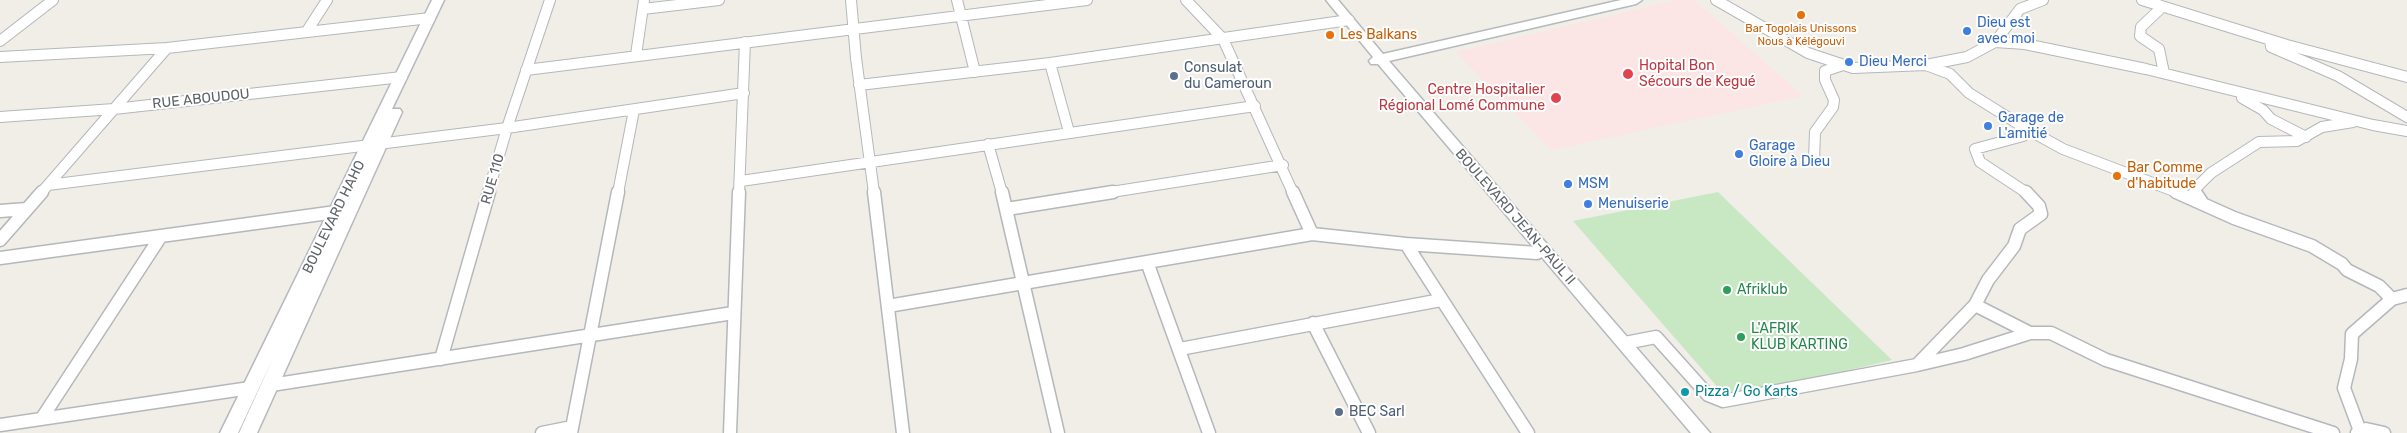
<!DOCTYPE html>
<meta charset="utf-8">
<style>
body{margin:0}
canvas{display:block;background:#f1ede7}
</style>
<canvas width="2407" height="433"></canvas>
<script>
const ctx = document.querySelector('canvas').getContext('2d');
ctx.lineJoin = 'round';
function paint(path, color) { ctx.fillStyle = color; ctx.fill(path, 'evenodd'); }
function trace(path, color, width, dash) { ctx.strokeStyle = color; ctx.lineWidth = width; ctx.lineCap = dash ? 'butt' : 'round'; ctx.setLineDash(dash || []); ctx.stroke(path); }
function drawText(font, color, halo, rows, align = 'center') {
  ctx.font = font + ' Rubik,sans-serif'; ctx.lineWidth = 4; ctx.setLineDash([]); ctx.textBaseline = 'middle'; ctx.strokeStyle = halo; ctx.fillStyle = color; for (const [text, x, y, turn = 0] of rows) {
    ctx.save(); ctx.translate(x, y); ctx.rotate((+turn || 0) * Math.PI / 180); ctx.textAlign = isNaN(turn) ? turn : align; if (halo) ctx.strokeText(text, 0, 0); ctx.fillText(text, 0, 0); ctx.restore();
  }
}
paint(new Path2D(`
 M1678,0H1694L1803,96L1551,150L1456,52Z`), '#fce5e5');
paint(new Path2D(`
 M1718,192L1892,360L1728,399L1573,221Z`), '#c8e8c4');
const streetFar1 = new Path2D(`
 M851,0L856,58L874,193
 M957,0L975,72
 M1186,0L1223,39L1293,193
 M1716,0L1808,53L1853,68L1926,65L1967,57L1995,42L2020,9L2043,0
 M2142,0L2287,45L2407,77
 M2159,5L2160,9L2141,27L2140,36L2159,49L2164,73
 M643,9L719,0
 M307,31L327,0
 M2270,40L2271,47L2338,76L2407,117
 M0,41L53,0
 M1995,42L2025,44L2146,69L2373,125L2407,131
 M636,55L644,0
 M0,57L167,48L430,18
 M1050,63L1069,132
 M1926,65L1950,74L1969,93L2025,128L2023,136L1975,149L1980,162L2027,193
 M526,70L1087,0
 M859,85L1050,63L1349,20
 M2242,98L2263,110L2271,119L2306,137
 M0,117L114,109L402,77
 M2025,128L2063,149L2179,193
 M988,144L1002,193
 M1814,160L1815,132L1833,107L1834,100L1825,80V71L1843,65
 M741,181L1255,106
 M48,185L507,128L744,93
 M41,193L167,48
 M488,193L507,128L550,0
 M618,193L634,110
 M739,193L745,42
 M1105,193L1283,165
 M2194,193L2196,188L2211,173L2259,142L2297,141L2322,127L2353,122`);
const street = new Path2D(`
 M874,192L903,433
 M1002,192L1058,433
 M1293,192L1312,234
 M2176,192L2234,218L2312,246L2342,264L2347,270L2379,286L2392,299
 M2195,192L2203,204
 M1007,209L1113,192
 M0,211L27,209
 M0,240L42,192
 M1406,244L1528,433
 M0,258L336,212
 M1147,262L1209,433
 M1975,305L2030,333
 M888,306L1312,234L1406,244L1537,253
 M1313,323L1369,433
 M1625,343L1656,337L1708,395L1723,401L1917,365L1964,354L2030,333H2051L2106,360L2333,433
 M1180,349L1441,300
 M441,359L489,192
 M1917,365L1975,305L1988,280L2014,246L2020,229L2041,214L2039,206L2026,192
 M271,385L733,313
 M42,418L161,236
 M0,425L250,388
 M2360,431L2344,388L2351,359L2352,334L2392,299L2407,295
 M542,433L572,427
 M571,433L618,192
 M730,433L739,192
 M2357,433L2366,429L2384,433`);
const secondary = new Path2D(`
 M432,0H444L392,109H400L402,112L257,433H239L274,356L238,433H220Z
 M1326,0H1338L1383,54L1621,0H1642L1636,4L1389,61L1710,433H1691L1378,64H1371L1369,61L1373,57Z`);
trace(streetFar1, '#b4b8bc', 12);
trace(street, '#b4b8bc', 15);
trace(secondary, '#b5babf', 3);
trace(streetFar1, '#fff', 10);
trace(street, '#fff', 12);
paint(secondary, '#fff');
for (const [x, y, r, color] of [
 [1801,15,5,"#e8710a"],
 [1967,31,5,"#3f7fe0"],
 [1330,35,5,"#e8710a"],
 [1849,62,5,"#3f7fe0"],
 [1628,74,6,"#e0444e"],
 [1174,76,5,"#5c6f8a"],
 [1556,98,6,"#e0444e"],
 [1988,126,5,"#3f7fe0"],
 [1739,154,5,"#3f7fe0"],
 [2117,176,5,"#e8710a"],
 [1568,184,5,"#3f7fe0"],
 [1588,204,5,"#3f7fe0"],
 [1727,290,5,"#2e9e5b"],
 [1741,337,5,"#2e9e5b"],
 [1685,392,5,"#0f9aa8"],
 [1339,412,5,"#5c6f8a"]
]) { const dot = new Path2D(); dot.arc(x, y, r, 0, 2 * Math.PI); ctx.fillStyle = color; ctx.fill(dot); trace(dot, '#fff', 2); }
drawText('11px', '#c56008', '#fff', [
 ["Bar Togolais Unissons",1801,29],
 ["Nous à Kélégouvi",1801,42]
]);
drawText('14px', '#366cbe', '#fff', [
 ["Dieu est",1977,23],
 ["avec moi",1977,39],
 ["Dieu Merci",1859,62],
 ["Garage de",1998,118],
 ["L'amitié",1998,134],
 ["Garage",1749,146],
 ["Gloire à Dieu",1749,162],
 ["MSM",1578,184],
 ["Menuiserie",1598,204]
], 'left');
drawText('14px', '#c56008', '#fff', [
 ["Les Balkans",1340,35],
 ["Bar Comme",2127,168],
 ["d'habitude",2127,184]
], 'left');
drawText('14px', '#be3a42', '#fff', [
 ["Hopital Bon",1639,66],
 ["Sécours de Kegué",1639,82],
 ["Centre Hospitalier",1545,90,"right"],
 ["Régional Lomé Commune",1545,106,"right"]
], 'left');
drawText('14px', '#4e5e75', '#fff', [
 ["Consulat",1184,68],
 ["du Cameroun",1184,84],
 ["BEC Sarl",1349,412]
], 'left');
drawText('14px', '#5e6468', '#fff', [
 ["RUE ABOUDOU",201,99,-6],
 ["RUE 110",493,179,-74],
 ["BOULEVARD HAHO",334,217,-64],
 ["BOULEVARD JEAN-PAUL II",1515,217,49]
]);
drawText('14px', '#27864d', '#fff', [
 ["Afriklub",1737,290],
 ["L'AFRIK",1751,329],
 ["KLUB KARTING",1751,345]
], 'left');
drawText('14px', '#0d838f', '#fff', [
 ["Pizza / Go Karts",1695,392]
], 'left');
</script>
